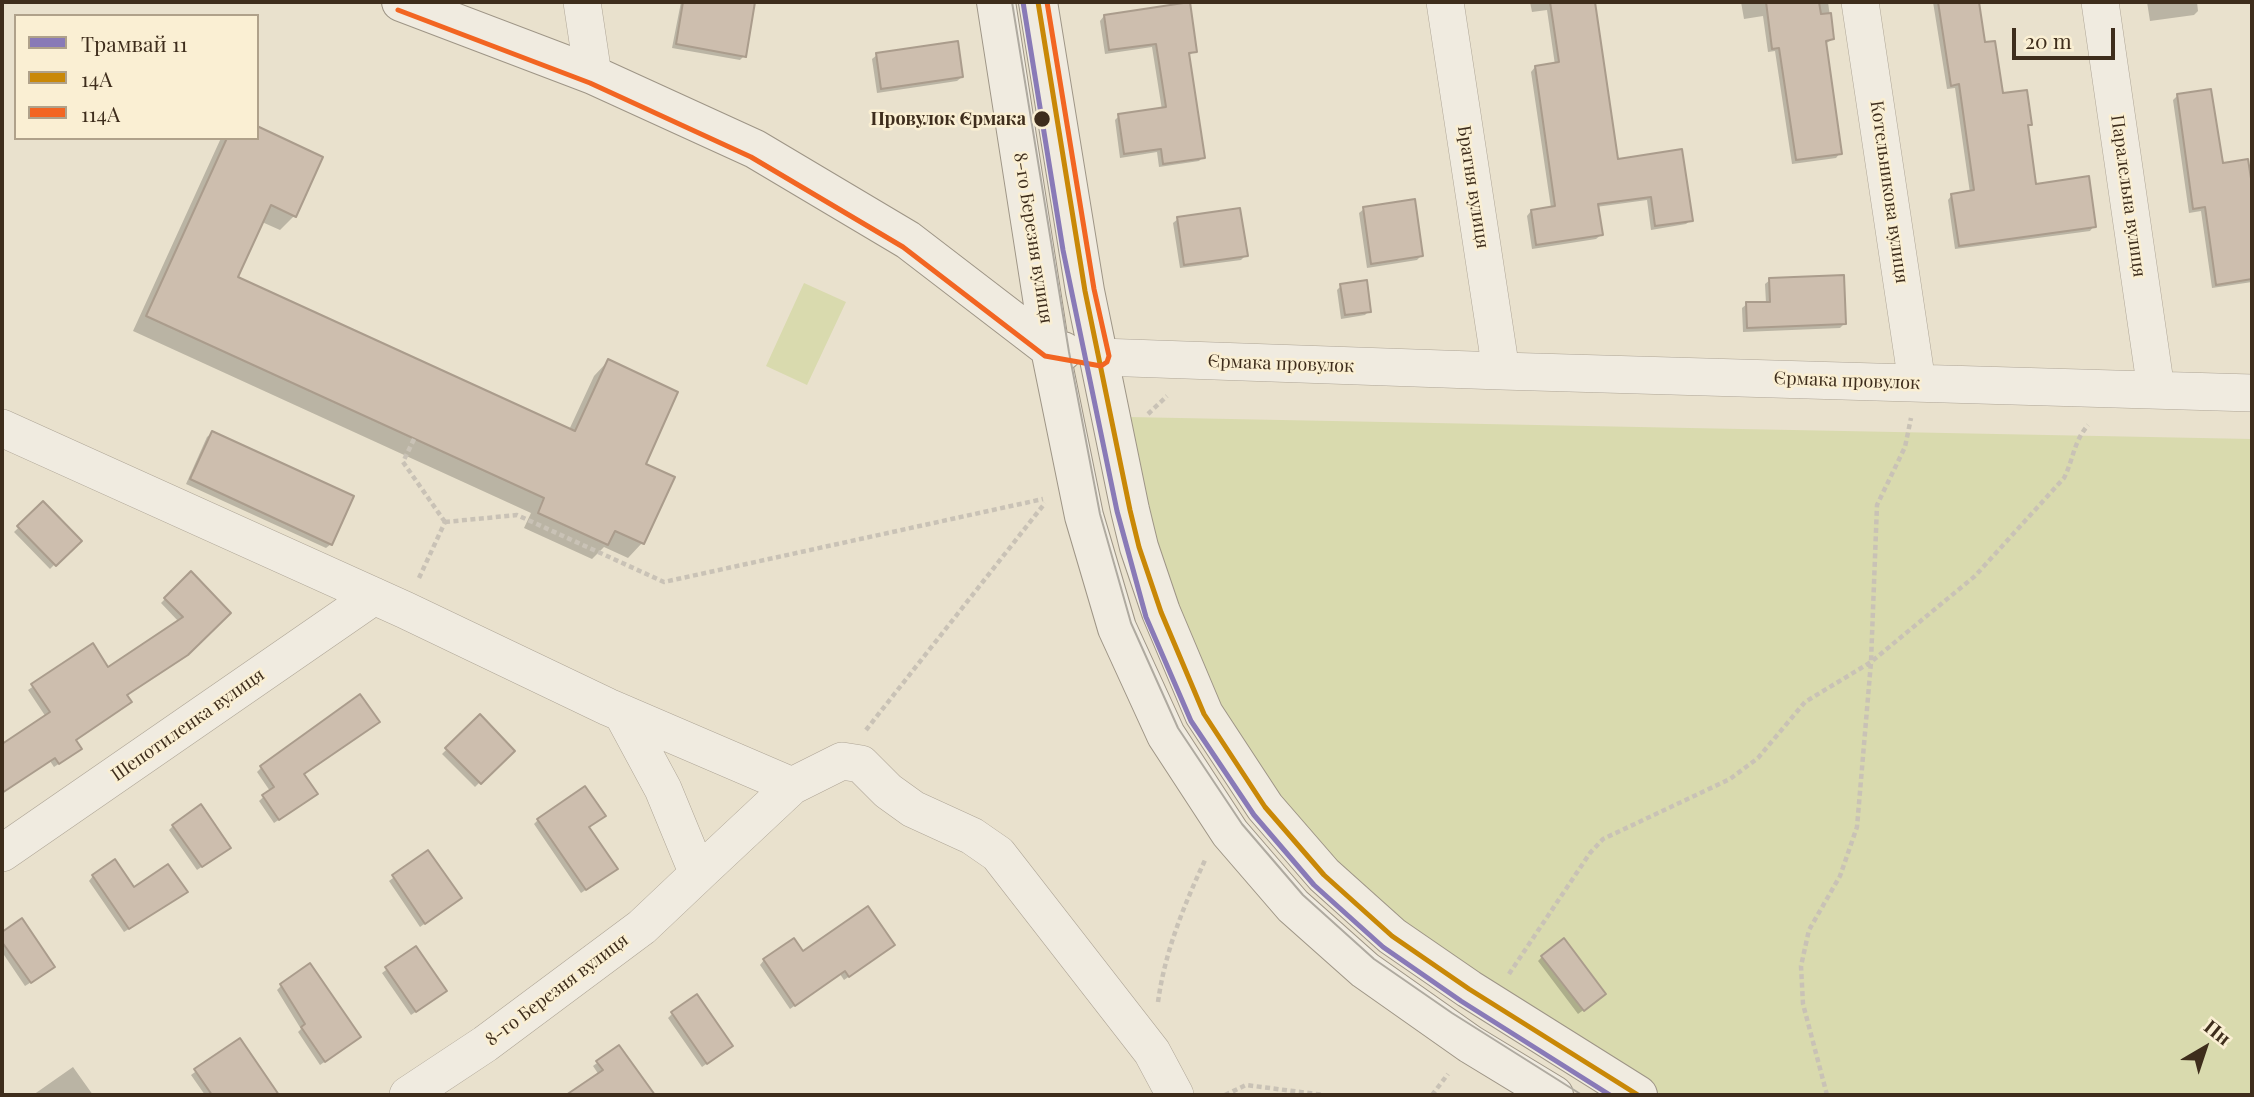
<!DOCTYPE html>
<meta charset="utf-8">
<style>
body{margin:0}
#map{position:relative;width:2254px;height:1097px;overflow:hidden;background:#e9e1cd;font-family:"Playfair Display",serif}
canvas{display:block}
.frame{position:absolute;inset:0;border:4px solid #3e2d1c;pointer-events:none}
.legend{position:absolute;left:14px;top:14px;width:245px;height:126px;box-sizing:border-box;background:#faefd3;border:2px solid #afa18a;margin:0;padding:9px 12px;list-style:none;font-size:21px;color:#3e2d1c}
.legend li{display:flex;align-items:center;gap:14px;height:35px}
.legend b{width:35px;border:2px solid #afa18a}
.north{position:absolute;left:2170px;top:1013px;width:70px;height:70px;-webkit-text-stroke:5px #faefd3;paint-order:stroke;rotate:39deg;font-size:19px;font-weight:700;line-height:28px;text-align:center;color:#3e2d1c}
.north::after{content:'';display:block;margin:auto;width:24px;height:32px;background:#3e2d1c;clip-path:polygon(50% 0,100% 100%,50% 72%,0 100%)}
.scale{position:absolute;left:2012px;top:28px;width:103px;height:32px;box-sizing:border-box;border:4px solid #3e2d1c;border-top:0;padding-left:9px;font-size:21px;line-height:24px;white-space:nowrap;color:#3e2d1c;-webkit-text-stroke:5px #faefd3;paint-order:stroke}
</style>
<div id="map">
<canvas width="2254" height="1097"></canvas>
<div class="frame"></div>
<ul class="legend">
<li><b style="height:9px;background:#897ab7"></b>Трамвай 11</li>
<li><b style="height:9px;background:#c98807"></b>14А</li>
<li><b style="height:9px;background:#f26522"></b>114А</li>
</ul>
<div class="north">Пн</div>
<div class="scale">20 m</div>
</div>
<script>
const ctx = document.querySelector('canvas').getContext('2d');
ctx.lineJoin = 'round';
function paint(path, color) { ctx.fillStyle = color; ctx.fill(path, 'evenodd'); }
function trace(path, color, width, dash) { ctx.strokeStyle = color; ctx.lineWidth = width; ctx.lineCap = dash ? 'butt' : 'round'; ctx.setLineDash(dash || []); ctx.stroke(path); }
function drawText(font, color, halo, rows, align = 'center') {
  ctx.font = font + ' "Playfair Display",serif'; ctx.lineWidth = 5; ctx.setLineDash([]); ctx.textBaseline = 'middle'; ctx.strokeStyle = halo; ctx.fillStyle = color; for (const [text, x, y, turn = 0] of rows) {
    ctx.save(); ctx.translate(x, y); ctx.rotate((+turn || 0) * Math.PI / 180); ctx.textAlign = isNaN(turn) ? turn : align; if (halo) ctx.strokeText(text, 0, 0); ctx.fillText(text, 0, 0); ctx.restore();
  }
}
paint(new Path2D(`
 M804,283L846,302L807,385L766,366Z
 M1128,417L2252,439V1095H1662L1476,978L1400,925L1275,799L1216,708L1173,607L1145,506Z`), '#d9daae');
paint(new Path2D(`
 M681,2H753L744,56L740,60L672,48Z
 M1530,2H1594L1617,161L1691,220L1686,224L1651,230L1647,200L1596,207L1601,235L1596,239L1532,249L1527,216L1531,211L1551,208L1531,72L1535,67L1555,65L1547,10L1532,12Z
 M1741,2H1828L1833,39L1825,44L1840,153L1836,158L1792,164L1775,51L1768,52L1763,16L1744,19Z
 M1933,2H1978L1984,44L2001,95L2030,124L2026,128L2034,186L2094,226L2090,231L1955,249L1948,200L1952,195L1970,193L1955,88L1947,89Z
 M2147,2H2197L2198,11L2194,15L2150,21Z
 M1104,16L1195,51L1188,56L1203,157L1199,161L1159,167L1157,152L1120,158L1115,120L1119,116L1162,110L1152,47L1105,54L1100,21Z
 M877,55L962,77L957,81L877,93L872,59Z
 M2178,95L2221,165L2247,161L2252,196L2250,213L2252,282L2212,288L2201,211L2189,213L2173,100Z
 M221,138H257L294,216L280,230L262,222L236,278L569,430L594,376L608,361L643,465L672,478L642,543L628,558L604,547L592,559L524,528L531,513L133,331Z
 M1364,209L1421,256L1417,260L1367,268L1359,213Z
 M1178,219L1246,255L1241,260L1180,268L1173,223Z
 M1770,280L1844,324L1840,328L1743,332L1742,308L1747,304L1766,303L1765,284Z
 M1341,286L1369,311L1365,315L1341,319L1337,290Z
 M212,433L331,544L326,548L186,484L207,437Z
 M43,504L79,540L50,569L14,532Z
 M190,574L229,613L181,659L126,696L74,740L75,753L54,767L50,761L2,792V746L46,717L28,690L92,646L108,669L179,622L161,603Z
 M480,717L512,750L475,787L442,754Z
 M373,726L303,775L311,798L274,823L259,801L270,791L257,772L261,768Z
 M538,820L611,873L581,893L534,824Z
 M173,826L224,852L197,870L169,830Z
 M428,852L455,902L420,927L389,881Z
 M93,876L134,890L181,896L124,932L89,881Z
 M21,920L49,971L25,986L2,952V934Z
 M416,948L440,995L411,1015L382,973Z
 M888,949L844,980L840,974L790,1009L760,965L764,960L802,954Z
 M1542,957L1600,998L1578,1014L1538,961Z
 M282,985L355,1041L320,1065L298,1032L301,1029L277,990Z
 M673,1013L726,1050L702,1067L668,1018Z
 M239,1040L277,1095H220L216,1091L210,1095H205L191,1075Z
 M619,1047L653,1095H569L599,1075L593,1066Z
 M73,1067L93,1095H33Z`), '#0003');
const building = new Path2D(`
 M683,2H755L746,57L676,44Z
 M1190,2L1197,52L1189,53L1205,158L1163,164L1161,149L1124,154L1118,114L1166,107L1156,44L1109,50L1104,15Z
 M1550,2H1595L1618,159L1682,149L1693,221L1655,226L1651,197L1598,204L1603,235L1536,245L1531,210L1555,206L1535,66L1559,62Z
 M1766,2H1819L1821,14L1831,13L1834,39L1826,41L1842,154L1796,160L1779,48L1772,49Z
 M1938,2H1979L1985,42L1995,41L2003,93L2027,90L2032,125H2028L2036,184L2089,176L2096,227L1959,246L1951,194L1974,190L1959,84L1951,86Z
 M958,41L963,77L881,89L876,53Z
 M2211,89L2223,163L2248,159L2252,185V279L2216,285L2205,207L2193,209L2177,94Z
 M257,126L323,157L296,217L271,205L238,277L575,431L608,359L678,392L646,464L675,477L644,544L615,531L608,545L538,513L544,498L146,316L227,138H257Z
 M1415,199L1423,256L1371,264L1363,207Z
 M1240,208L1248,256L1184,265L1177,217Z
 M1844,275L1846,324L1747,328L1746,302H1770L1769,278Z
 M1367,280L1371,312L1345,315L1340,284Z
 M212,431L354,496L332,545L190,479Z
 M43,501L82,541L56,566L17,526Z
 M191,571L231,613L188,655L127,695L132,702L76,740L82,749L59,764L55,758L2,793V744L50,712L31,684L93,643L108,667L183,617L164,598Z
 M360,694L380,722L304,774L318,794L279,820L262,795L274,787L260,766Z
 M480,714L515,751L481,784L445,748Z
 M585,786L606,816L589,827L618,869L586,890L537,819Z
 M201,804L231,848L202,867L172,825Z
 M428,850L462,898L425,924L392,875Z
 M115,859L134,887L168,864L188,892L129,929L92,875Z
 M868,906L895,945L849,977L845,971L795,1006L763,959L794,938L803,951Z
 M22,918L55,967L31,983L2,942V932Z
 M1564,938L1606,994L1584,1011L1541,956Z
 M416,946L447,991L416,1012L385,967Z
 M310,963L361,1037L325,1062L301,1027L305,1024L280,984Z
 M697,994L733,1046L707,1064L671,1012Z
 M240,1038L279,1095H212L194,1069Z
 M619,1045L655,1095H566L603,1070L596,1061Z`);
paint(building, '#cdbeae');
trace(building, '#aa9c8c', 2);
const street = new Path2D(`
 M582,2L593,75
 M1445,2L1501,371
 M1860,2L1917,383
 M2100,2L2156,390
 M1100,357L1501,371L2252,393
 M2,428L405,610L608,707L792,786
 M622,713L663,789L698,874L792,786L842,761L861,764L888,791L913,809L972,836L998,854L1152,1052L1175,1095
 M2,853L374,596
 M408,1095L485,1044L642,927L698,874`);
const secondary = new Path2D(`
 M401,2L593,75L755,149L908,240L1050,349L1063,351
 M996,2L1050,349L1084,516L1117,628L1166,735L1230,833L1293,906L1365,970L1470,1044L1554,1095
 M1038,2L1085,291L1130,510L1139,547L1161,612L1204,714L1265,807L1324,875L1392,936L1469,989L1638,1095`);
trace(street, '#aea596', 38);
trace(secondary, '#9e9586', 40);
trace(new Path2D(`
 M1148,414L1167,396
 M414,439L403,462L445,522
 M445,522L517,515L664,582L1043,499
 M419,578L445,522
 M866,730L1045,503
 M1509,974L1590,853L1603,839L1730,779L1758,758L1805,702L1871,662L1975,576L2064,478C2074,458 2073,443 2088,425
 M1158,1002C1165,951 1184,905 1206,858
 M1225,1095L1246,1085L1324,1095
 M1432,1095L1448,1074
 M1827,1095L1803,1004L1801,966L1809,930L1840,876L1857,827L1871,662L1877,505L1905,447L1911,418`), '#c9c2b6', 4.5, [5, 3.5]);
trace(street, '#f0ebe0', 37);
trace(secondary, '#f0ebe0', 38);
trace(new Path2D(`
 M1012,2L1069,352L1100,514L1131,623L1178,728L1242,824L1303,895L1374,959L1452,1013L1582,1095`), '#afaaa0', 2);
trace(new Path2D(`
 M1038,2L1085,291L1130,510L1139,547L1161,612L1204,714L1265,807L1324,875L1392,936L1469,989L1638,1095`), '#c98807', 5);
trace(new Path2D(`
 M398,10L590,83L751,157L903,247L1045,356L1101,366L1107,362L1109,356L1094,289L1047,2`), '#f26522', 5);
trace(new Path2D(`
 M1023,2L1063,250L1117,511L1146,617L1191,721L1254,815L1314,885L1383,947L1461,1001L1610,1095`), '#897ab7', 5);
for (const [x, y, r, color] of [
 [1042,119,9,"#3e2d1c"]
]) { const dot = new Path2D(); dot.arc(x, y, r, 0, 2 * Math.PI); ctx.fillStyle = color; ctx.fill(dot); trace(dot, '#faefd3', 2.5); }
drawText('bold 18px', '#3e2d1c', '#faefd3', [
 ["Провулок Єрмака",1026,119]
], 'right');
drawText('18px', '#3e2d1c', '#faefd3', [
 ["Братня вулиця",1473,187,81],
 ["Котельникова вулиця",1889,192,82],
 ["Паралельна вулиця",2128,196,82],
 ["8-го Березня вулиця",1033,238,81],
 ["Єрмака провулок",1281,364,2],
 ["Єрмака провулок",1847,381,2],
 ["Шепотиленка вулиця",188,725,-35],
 ["8-го Березня вулиця",557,990,-37]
]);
</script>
